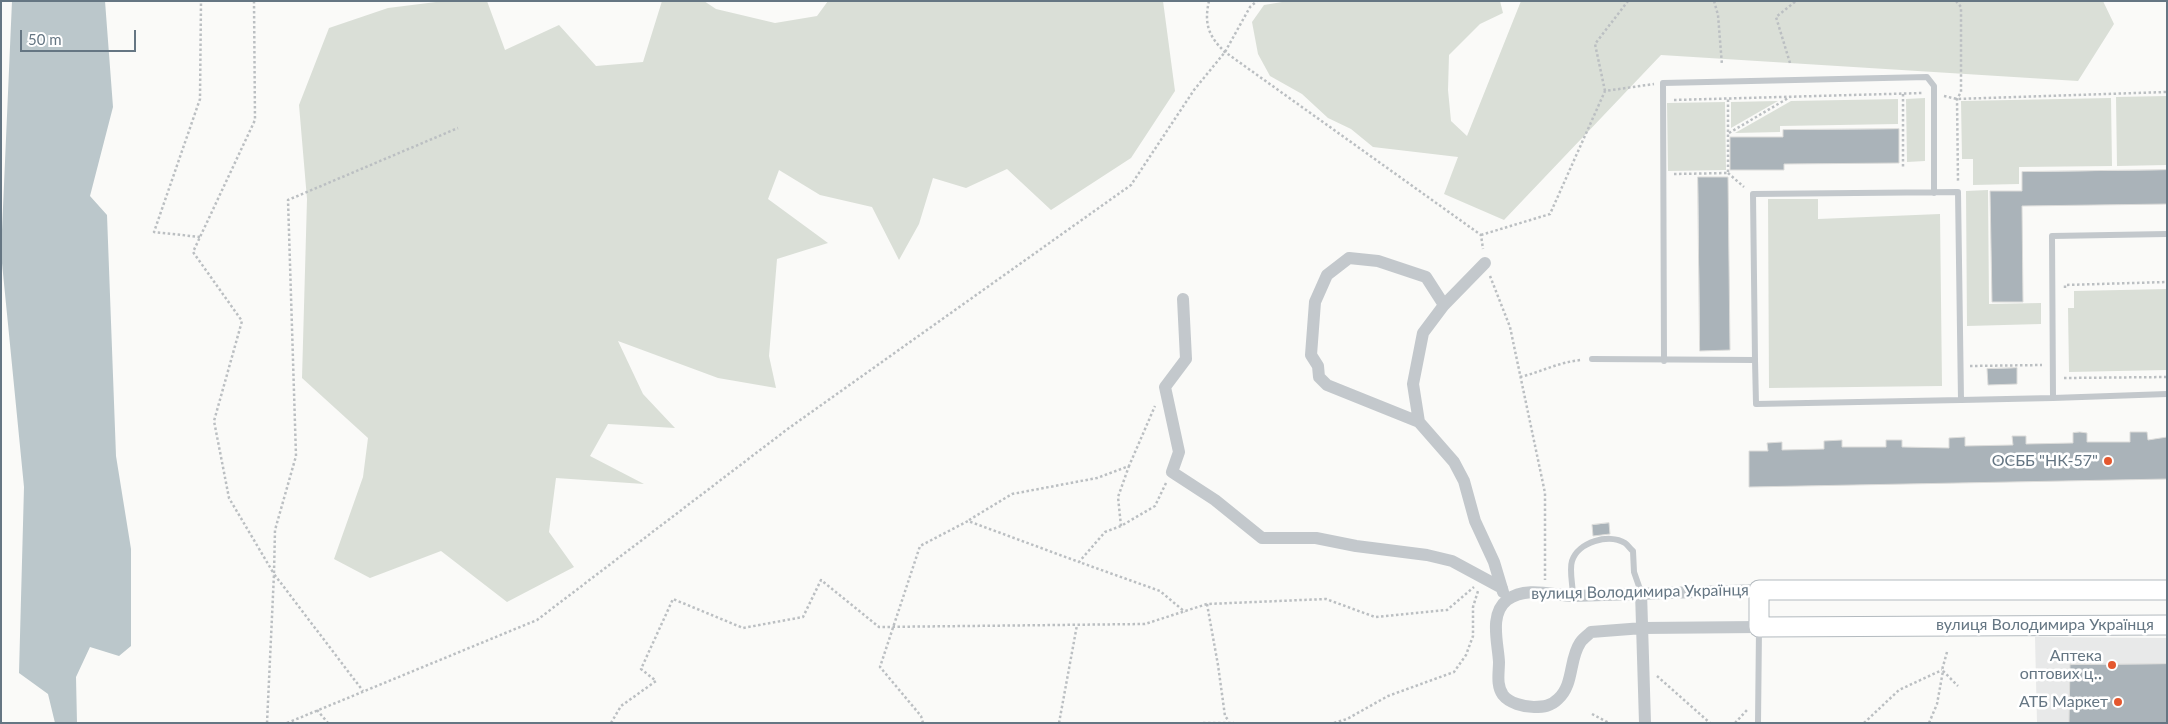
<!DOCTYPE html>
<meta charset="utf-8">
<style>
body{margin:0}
#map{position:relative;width:2168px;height:724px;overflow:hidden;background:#fafaf8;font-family:Lato,sans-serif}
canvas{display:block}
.frame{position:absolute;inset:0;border:2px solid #657683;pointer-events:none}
.scale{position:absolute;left:20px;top:30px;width:116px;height:22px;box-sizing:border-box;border:2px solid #657683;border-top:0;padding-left:6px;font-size:15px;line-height:18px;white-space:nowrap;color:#657683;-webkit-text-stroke:4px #fff;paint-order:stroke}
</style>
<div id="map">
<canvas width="2168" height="724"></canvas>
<div class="frame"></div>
<div class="scale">50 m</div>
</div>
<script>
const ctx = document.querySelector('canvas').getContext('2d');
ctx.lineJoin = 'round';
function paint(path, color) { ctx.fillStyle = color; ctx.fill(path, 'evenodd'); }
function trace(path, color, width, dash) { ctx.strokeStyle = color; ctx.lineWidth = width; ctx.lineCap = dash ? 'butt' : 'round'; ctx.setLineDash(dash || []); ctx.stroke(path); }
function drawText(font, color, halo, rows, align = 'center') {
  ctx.font = font + ' Lato,sans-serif'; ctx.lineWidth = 5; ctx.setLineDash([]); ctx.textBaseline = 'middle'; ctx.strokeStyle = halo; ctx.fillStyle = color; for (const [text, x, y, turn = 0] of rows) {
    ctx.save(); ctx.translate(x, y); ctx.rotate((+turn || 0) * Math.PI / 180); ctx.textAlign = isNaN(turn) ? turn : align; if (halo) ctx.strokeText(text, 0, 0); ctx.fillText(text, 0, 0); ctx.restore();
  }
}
paint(new Path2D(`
 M2035,637L2167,638V723H2037Z`), '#e8e9e9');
paint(new Path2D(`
 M444,1H487L505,50L559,25L596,66L643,62L662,1H704L716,9L775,23L817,16L828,1H1163L1175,91L1131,158L1051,210L1007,169L966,188L933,178L919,224L899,260L872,207L820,195L779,170L768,199L828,243L777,259L769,356L776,388L718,378L618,341L643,394L675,428L608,424L590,456L644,484L556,478L549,532L574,567L507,602L441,551L370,578L334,559L363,477L368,438L302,378L307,199L299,105L329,28L388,8Z
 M1288,1H1500L1503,13L1480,24L1449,55L1448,90L1451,121L1467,136L1521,1H2103L2114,24L2078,81L1661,55L1504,220L1444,194L1458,157L1373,147L1351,129L1328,118L1302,94L1270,76L1258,54L1252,22L1264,5Z
 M2167,96V165L2117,166L2116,97Z
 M1925,98V161L1907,162L1906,99Z
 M2111,98L2112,166L2019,167V184L1973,185V159H1962L1961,101Z
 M1898,99V124L1780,126V132L1735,133L1791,101Z
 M1778,101L1731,128V102Z
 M1725,102L1726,170L1668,171L1667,103Z
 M1988,190L1989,304L2041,303V324L1967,326L1966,191Z
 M1768,199H1818V219L1940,214L1942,386L1769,388Z
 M2167,289V370L2069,372L2068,308H2074V291Z`), '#dadfd7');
paint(new Path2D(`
 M12,1H105L113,107L90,196L107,215L116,456L131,549V646L119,656L90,647L76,677L77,723H55L48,694L19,673L24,487L1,253Z`), '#bbc7cb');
const building = new Path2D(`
 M1899,129V163L1784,164V170H1730V137H1783V130Z
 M2167,170V204L2022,206L2023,302H1992L1990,191H2022V172Z
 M1698,177H1728L1730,350L1700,351Z
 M2017,368V384L1988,385L1987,369Z
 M2080,432L2087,433V442H2130V432H2147L2148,440L2167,437V479L1749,487V451H1768L1767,443L1782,442V450L1824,449V441L1842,440V447H1886V440H1902V447L1949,448V438L1965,437V446L2013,445L2012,436H2026V444L2073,443V433Z
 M1609,523L1610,534L1593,536L1592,525Z
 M2167,664V723H2069L2070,665Z`);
paint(building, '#aab3b9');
trace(building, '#dcdcda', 1);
const secondary = new Path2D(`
 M2167,590H1759V627L2167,625`);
trace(secondary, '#b3babf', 21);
trace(new Path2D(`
 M254,1L255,120L193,252L242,321L214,421L229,498L274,574
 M1209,1C1204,23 1208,36 1225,52L1481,235L1483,249
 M1714,1L1718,15L1722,65
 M1956,1L1961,7V92L1957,99L1958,181
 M1790,63L1776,17L1796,1
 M1605,91L1595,44L1628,1
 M1903,94V169
 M1944,96L1957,99L2167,92
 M1674,100L1923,93
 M1729,133L1790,97
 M1728,173L1744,187
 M1674,174L1728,173V99
 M1481,235L1550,214L1605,91L1654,84
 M200,237L154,232L200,99L201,1
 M1490,276L1510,327L1545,493V580
 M2065,288V285L2167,282
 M1970,366L2042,365
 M1520,377C1541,372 1559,362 1581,360
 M2064,378L2167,377
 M1166,483L1155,506L1121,526L1105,532L1079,562L1160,591L1185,612
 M969,520L1012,494L1097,478L1129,466L1155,406
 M1121,526L1118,497L1129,466
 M274,573L275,530L296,456L288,200L458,128
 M1207,604L1218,665L1225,716L1229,721
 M1947,652L1942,670L1958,686
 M1657,676L1710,723
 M317,710L328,723
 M1592,714L1609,723
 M267,723L274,574L363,691
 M287,723L537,620L789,428L1131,185L1194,90L1225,52L1250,7L1257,1
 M611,723L621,706L656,681L641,669L673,599L743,628L803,617L821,580L879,627L1145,624L1207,604L1326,599L1375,617L1447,610L1474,587
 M923,723L921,716L880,667L920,546L968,521L1079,562
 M1059,723L1077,625
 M1203,723H1234
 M1334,723L1347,719L1388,696L1454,672L1466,655L1473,636V607L1478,591
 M1735,723L1747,710
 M1864,723L1899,690L1942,670
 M1929,723L1937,704L1943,671`), '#bbbfc2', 2.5, [2.5, 2.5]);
trace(new Path2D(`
 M2167,234L2052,236L2053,398L2167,394
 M1592,359L1755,360L1753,194L1958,192L1961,400L2053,398
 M1755,360L1756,404L1961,400
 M1664,361L1663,83L1927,77L1934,86V193
 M1573,596C1573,586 1569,570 1572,561C1578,542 1609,533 1625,543C1628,545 1630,549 1633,551L1634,572L1641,592
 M1758,723L1759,629`), '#c3c8cc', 6);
trace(new Path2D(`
 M1183,299L1186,359L1165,387L1179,452L1172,472L1215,500L1262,538H1316L1356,546L1427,555L1452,561L1502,588
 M1444,305L1423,333L1413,384L1419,422L1327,385L1319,377L1318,366L1311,355L1315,302L1327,275L1349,258L1378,261L1426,277L1444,305L1485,263
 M1419,422L1454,462L1464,481L1475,521L1494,562L1503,592
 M1641,592L1645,723
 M1759,627L1643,628L1591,632C1587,636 1582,639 1580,643C1569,659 1574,685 1558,699C1551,706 1544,707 1534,707C1524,707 1509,703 1503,695C1496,685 1499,673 1499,662C1498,643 1489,614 1507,600C1526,586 1552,595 1573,596L1759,590`), '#c3c8cc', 12);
trace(secondary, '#fff', 19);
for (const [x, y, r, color] of [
 [2108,461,5,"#e4572e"],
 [2112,665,5,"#e4572e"],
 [2118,702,5,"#e4572e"]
]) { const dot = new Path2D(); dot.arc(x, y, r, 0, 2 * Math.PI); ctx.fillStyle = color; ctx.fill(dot); trace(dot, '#fff', 2); }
drawText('16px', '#657683', '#fff', [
 ["ОСББ \"НК-57\"",2098,461],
 ["Аптека",2102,656],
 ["оптових ц‥",2102,674],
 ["АТБ Маркет",2108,702]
], 'right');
drawText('16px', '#657683', '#fff', [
 ["вулиця Володимира Українця",1640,592,-1],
 ["вулиця Володимира Українця",2045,625]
]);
</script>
